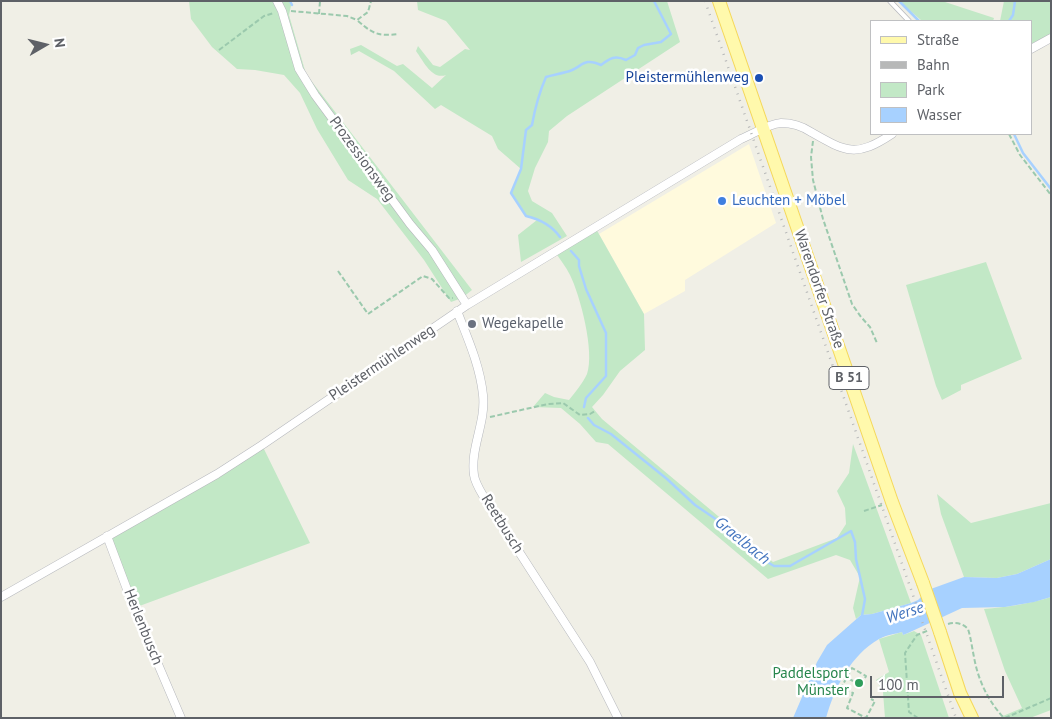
<!DOCTYPE html>
<meta charset="utf-8">
<style>
body{margin:0}
#map{position:relative;width:1052px;height:719px;overflow:hidden;background:#f0efe6;font-family:"PT Sans",sans-serif}
canvas{display:block}
.frame{position:absolute;inset:0;border:2px solid #5e6167;pointer-events:none}
.legend{position:absolute;left:870px;top:20px;width:162px;height:115px;box-sizing:border-box;background:#fff;border:1px solid #bfc0c2;margin:0;padding:6px 9px;list-style:none;font-size:15px;color:#5e6167}
.legend li{display:flex;align-items:center;gap:10px;height:25px}
.legend b{width:25px;border:1px solid #bfc0c2}
.north{position:absolute;left:20px;top:20px;width:50px;height:50px;-webkit-text-stroke:4px #fff;paint-order:stroke;rotate:82deg;font-size:14px;font-weight:700;line-height:20px;text-align:center;color:#5e6167}
.north::after{content:'';display:block;margin:auto;width:18px;height:22px;background:#5e6167;clip-path:polygon(50% 0,100% 100%,50% 72%,0 100%)}
.scale{position:absolute;left:870px;top:676px;width:134px;height:22px;box-sizing:border-box;border:2px solid #5e6167;border-top:0;padding-left:6px;font-size:15px;line-height:18px;white-space:nowrap;color:#5e6167;-webkit-text-stroke:4px #fff;paint-order:stroke}
</style>
<div id="map">
<canvas width="1052" height="719"></canvas>
<div class="frame"></div>
<ul class="legend">
<li><b style="height:6px;background:#fff9ac"></b>Straße</li>
<li><b style="height:6px;background:#b7b8b8"></b>Bahn</li>
<li><b style="height:14px;background:#c2e8c6"></b>Park</li>
<li><b style="height:14px;background:#a7d1ff"></b>Wasser</li>
</ul>
<div class="north">N</div>
<div class="scale">100 m</div>
</div>
<script>
const ctx = document.querySelector('canvas').getContext('2d');
ctx.lineJoin = 'round';
function paint(path, color) { ctx.fillStyle = color; ctx.fill(path, 'evenodd'); }
function trace(path, color, width, dash) { ctx.strokeStyle = color; ctx.lineWidth = width; ctx.lineCap = dash ? 'butt' : 'round'; ctx.setLineDash(dash || []); ctx.stroke(path); }
function drawText(font, color, halo, rows, align = 'center') {
  ctx.font = font + ' "PT Sans",sans-serif'; ctx.lineWidth = 5; ctx.setLineDash([]); ctx.textBaseline = 'middle'; ctx.strokeStyle = halo; ctx.fillStyle = color; for (const [text, x, y, turn = 0] of rows) {
    ctx.save(); ctx.translate(x, y); ctx.rotate((+turn || 0) * Math.PI / 180); ctx.textAlign = isNaN(turn) ? turn : align; if (halo) ctx.strokeText(text, 0, 0); ctx.fillText(text, 0, 0); ctx.restore();
  }
}
paint(new Path2D(`
 M749,144L776,223L685,280V291L644,314L599,234Z`), '#fffadd');
paint(new Path2D(`
 M189,1H292L289,15L306,74L472,290L462,298L451,302L424,260L377,199L348,180L317,129L300,93L284,75L255,70L237,69L212,47L191,19Z
 M417,1H667L680,42L567,116L549,131L548,142L535,168L528,191L532,201L552,213L567,236L521,262L518,235L537,220L526,216L511,193L521,169L498,149L492,136L441,105L435,109L394,71L359,51L351,55L350,49L361,45L397,66L403,64L432,88L446,75C432,80 424,62 416,51L418,46L433,65L440,67L465,49L470,50L446,21L418,10Z
 M899,1H942L994,18L993,21H922Z
 M1004,1H1051V34L1031,44V21H1000Z
 M595,227L644,314L645,350L620,371L603,395L592,407L602,419L773,562L837,538L846,524L845,508L837,491L849,473L853,444L911,603L872,614L861,615L856,619L853,608L860,577L850,560L836,555L768,579L608,444L596,442L580,424L561,408L533,407L545,393L554,397L569,400C576,391 583,383 587,374C595,352 580,295 570,275C566,267 560,259 555,252Z
 M986,262L1022,359L961,385V390L942,400L936,386L906,285Z
 M262,445L310,543L134,608L107,536Z
 M937,494L971,523L1051,503V559L1017,574L997,578L964,577L941,514Z
 M1051,597V710L1030,718H998L1022,708L1005,671L984,609C1007,607 1029,604 1051,597Z
 M914,631L921,635L949,718H885L883,692L876,680L889,672L879,639L902,632L903,635Z`), '#c2e8c6');
paint(new Path2D(`
 M1051,559V597L1034,602L1005,607L962,608L908,633L903,635L902,632C895,634 886,635 879,639C851,655 835,687 826,718H793L817,662L827,645L861,615L872,614L911,603L918,600L928,590L964,577L997,578L1017,574Z`), '#a7d1ff');
trace(new Path2D(`
 M290,1L292,5
 M899,1L919,21
 M1009,21L1013,15L1015,1
 M1014,134L1023,153L1051,189
 M560,237C552,226 539,219 526,216L511,193L521,169L526,130L532,125C535,108 539,93 546,77C553,75 559,74 566,72C582,69 582,56 601,65C610,58 615,55 626,60L635,55L638,48L644,45L661,42L671,34L654,1
 M571,251L579,260V266L586,289L606,333V376L586,398L584,407
 M588,418L594,425L611,434L667,479L695,505L723,524L764,560L774,566H790L851,531L855,542L856,559L865,599L862,616`), '#a7d1ff', 2.5);
const lane = new Path2D(`
 M890,1L909,21`);
const street = new Path2D(`
 M277,1L282,11L299,69L315,95L410,224L432,250L467,305
 M1031,49L1051,38
 M457,311C468,339 480,366 483,395C486,423 470,448 474,475C475,483 481,492 485,499L590,662L618,718
 M107,536L134,608L181,718
 M1,597L217,474L262,445L467,305L741,139C753,134 768,124 781,123C792,123 802,126 811,132C846,152 856,158 892,134`);
const primary = new Path2D(`
 M719,1L892,502L923,583
 M940,632L960,693L972,718`);
trace(lane, '#b6b8bd', 5.5);
trace(street, '#b6b8bd', 9);
trace(primary, '#f5d85b', 14);
trace(new Path2D(`
 M291,11L347,16L357,20L368,12L371,1
 M319,14L320,1
 M358,21C374,35 379,36 399,34
 M219,50L264,16L274,13
 M1009,134L1020,155L1051,195
 M813,141L811,157L813,180L823,219L852,304L861,317L870,327L877,343
 M338,271L368,314L423,276L432,279L449,298H453
 M490,417L548,404L563,403L580,415L590,414L595,411
 M864,511L882,505
 M948,624C955,622 963,623 968,629C971,638 972,648 974,657C978,680 988,701 1004,718
 M842,671L840,674L853,681
 M865,678L866,676L852,668L841,688L853,693L847,708L866,718L875,701L871,699
 M918,718L909,712L905,653L917,635L929,630
 M1005,718L1051,698`), '#9bc9ad', 2, [5, 2.5]);
trace(lane, '#fff', 4);
trace(street, '#fff', 8);
trace(primary, '#fff9ac', 12);
trace(new Path2D(`
 M705,1L956,718`), '#b7b8b8', 2.5, [1, 6]);
const primaryBridge = new Path2D(`
 M923,583L940,632`);
trace(primaryBridge, '#f5d85b', 14, []);
trace(primaryBridge, '#fff9ac', 12);
for (const [x, y, r, color] of [
 [759,78,5,"#1a4fb4"],
 [722,201,5,"#3f7fe0"],
 [472,324,5,"#6b7280"],
 [859,683,5,"#2e9e5b"]
]) { const dot = new Path2D(); dot.arc(x, y, r, 0, 2 * Math.PI); ctx.fillStyle = color; ctx.fill(dot); trace(dot, '#fff', 2); }
for (const [x, y, w] of [
 [849,378,40]
]) { const box = new Path2D(); box.roundRect(x - w / 2, y - 11.5, w, 23, 4); ctx.fillStyle = '#fff'; ctx.fill(box); trace(box, '#5e6167', 1); }
drawText('bold 14px', '#5e6167', null, [
 ["B 51",849,378]
]);
drawText('15px', '#164399', '#fff', [
 ["Pleistermühlenweg",749,78]
], 'right');
drawText('15px', '#5e6167', '#fff', [
 ["Prozessionsweg",362,159,54],
 ["Warendorfer Straße",819,289,71],
 ["Pleistermühlenweg",382,363,-34],
 ["Reetbusch",502,524,58],
 ["Herlenbusch",143,627,68]
]);
drawText('15px', '#366cbe', '#fff', [
 ["Leuchten + Möbel",732,201]
], 'left');
drawText('15px', '#5b616d', '#fff', [
 ["Wegekapelle",482,324]
], 'left');
drawText('15px', '#27864d', '#fff', [
 ["Paddelsport",849,674],
 ["Münster",849,691]
], 'right');
drawText('italic 16px', '#4374be', '#fff', [
 ["Graelbach",742,541,39],
 ["Werse",905,613,-18]
]);
</script>
